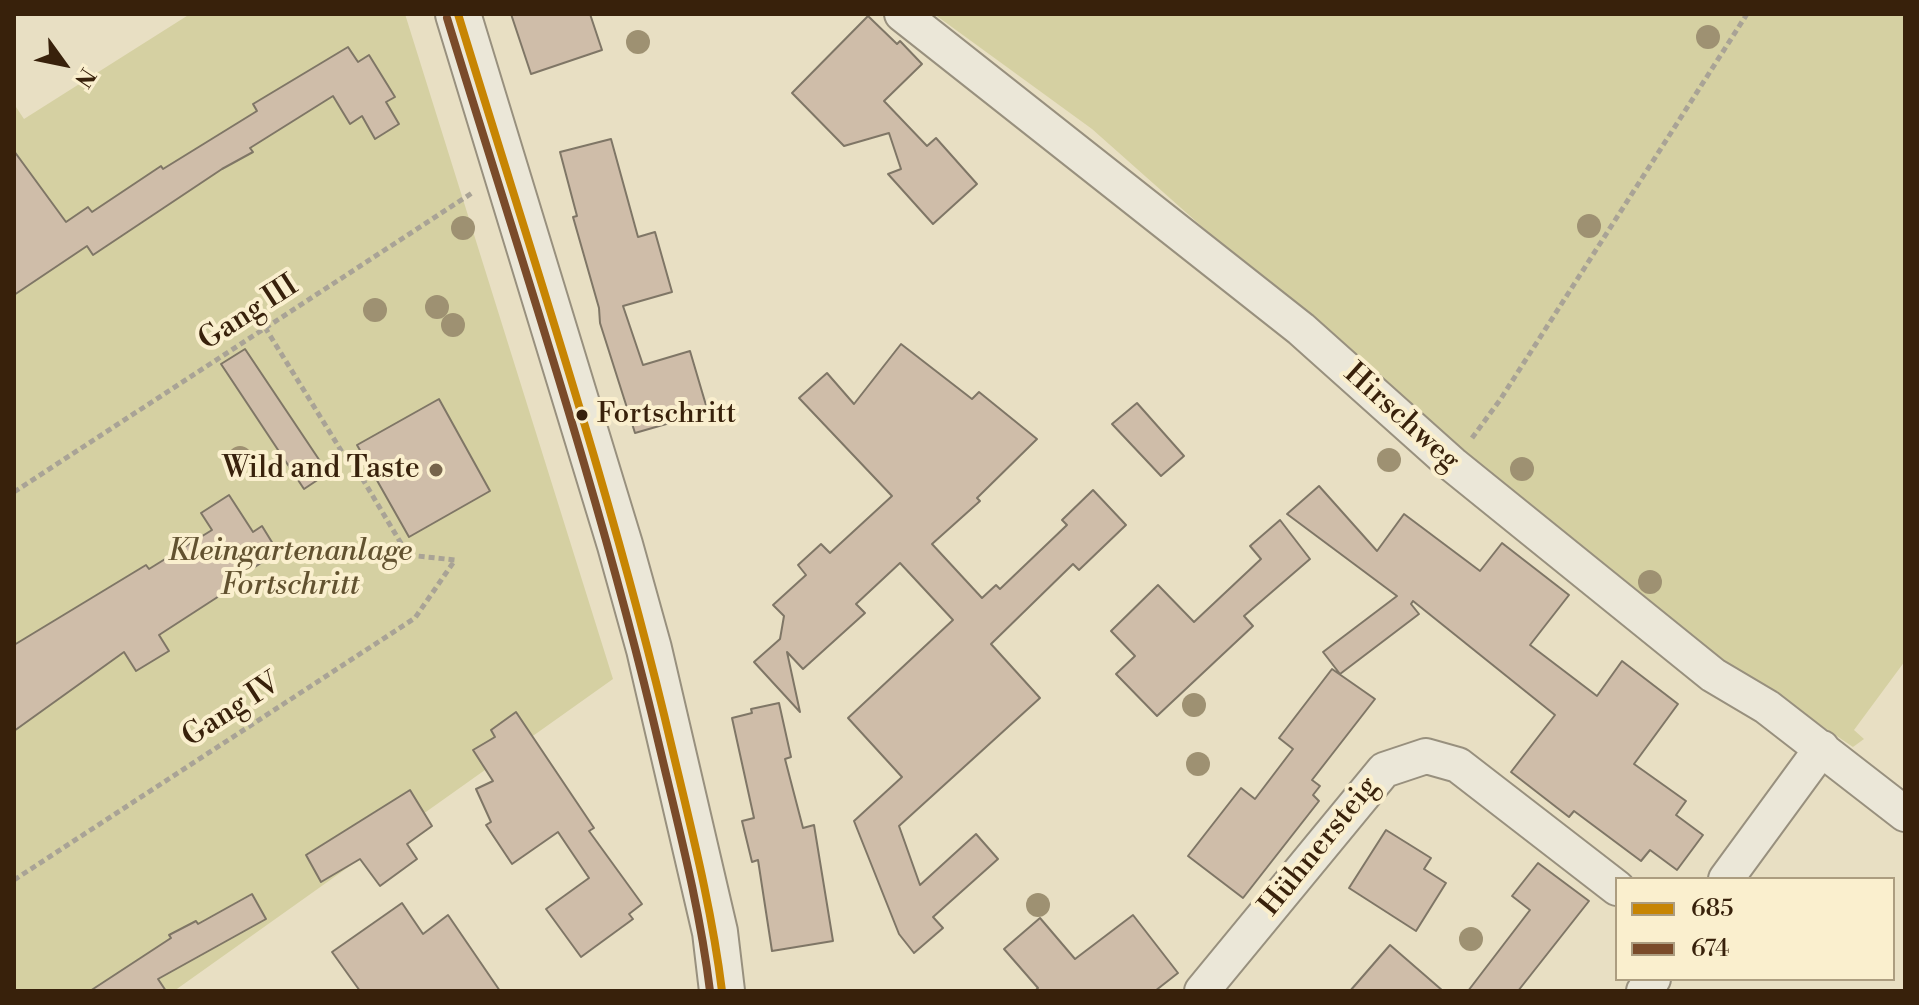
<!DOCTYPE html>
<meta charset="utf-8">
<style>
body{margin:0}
#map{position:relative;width:1919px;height:1005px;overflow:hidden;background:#e8dfc3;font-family:"Libre Bodoni",serif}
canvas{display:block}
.frame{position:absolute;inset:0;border:16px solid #38210b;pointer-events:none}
.legend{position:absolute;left:1615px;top:877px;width:280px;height:104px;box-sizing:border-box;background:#faefce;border:2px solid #ac9d80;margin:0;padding:10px 14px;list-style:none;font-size:24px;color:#38210b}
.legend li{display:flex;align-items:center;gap:16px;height:40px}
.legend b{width:40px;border:2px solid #ac9d80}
.north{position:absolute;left:24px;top:24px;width:80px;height:80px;-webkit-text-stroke:6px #faefce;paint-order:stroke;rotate:123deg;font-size:22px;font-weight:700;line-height:32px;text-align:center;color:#38210b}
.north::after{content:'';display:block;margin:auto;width:28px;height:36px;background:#38210b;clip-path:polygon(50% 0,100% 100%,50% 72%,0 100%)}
</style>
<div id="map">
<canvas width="1919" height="1005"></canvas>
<div class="frame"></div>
<ul class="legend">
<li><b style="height:10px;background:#c78503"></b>685</li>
<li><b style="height:10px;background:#7a4b2a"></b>674</li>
</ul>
<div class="north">N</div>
</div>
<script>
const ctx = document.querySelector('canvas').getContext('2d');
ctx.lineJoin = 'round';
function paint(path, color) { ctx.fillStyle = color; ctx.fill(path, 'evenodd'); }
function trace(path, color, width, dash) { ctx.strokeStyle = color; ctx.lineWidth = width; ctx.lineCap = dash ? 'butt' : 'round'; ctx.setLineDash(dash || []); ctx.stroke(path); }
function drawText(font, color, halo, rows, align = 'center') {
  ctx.font = font + ' "Libre Bodoni",serif'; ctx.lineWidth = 8; ctx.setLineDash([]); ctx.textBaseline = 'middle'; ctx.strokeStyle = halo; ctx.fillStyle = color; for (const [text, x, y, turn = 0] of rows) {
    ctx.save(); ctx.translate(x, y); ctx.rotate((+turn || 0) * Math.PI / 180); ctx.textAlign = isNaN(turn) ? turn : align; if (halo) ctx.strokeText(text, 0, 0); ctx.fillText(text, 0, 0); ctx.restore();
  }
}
paint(new Path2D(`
 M190,14H405L613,679L174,991H14V104L24,119Z
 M934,14H1905V661L1854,730L1864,739L1853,747L1615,586L1607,568L1484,468L1243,263L1092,129Z`), '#d5d0a2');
const building = new Path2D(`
 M511,14H590L602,50L531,74Z
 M868,16L897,44L900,41L922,64L884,101L927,146L936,138L977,184L933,224L888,174L901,169L889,133L844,146L792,93Z
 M348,47L358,62L369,55L395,97L386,102L399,124L375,139L362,116L350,124L333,96L250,148L253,152L222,169L93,255L87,246L14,295V151L66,222L88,207L92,212L161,166L163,169L257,111L253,104Z
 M611,139L638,237L655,232L672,292L623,306L643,365L690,351L708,412L635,433L600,323L599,308L573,217L577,216L560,152Z
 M901,344L972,399L979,392L1037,439L977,498L980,501L932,544L982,598L996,585L1000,589L1067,525L1062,520L1093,490L1126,525L1079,570L1073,564L991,644L1040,698L899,826L920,885L976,834L998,859L933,917L943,928L914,953L899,934L854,821L902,777L848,718L953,620L900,563L856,604L865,613L803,669L787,652L800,712L754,662L780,639L784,616L773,605L806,575L798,565L821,544L830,553L892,496L799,398L827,373L854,404Z
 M245,349L328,473L304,489L221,364Z
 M439,399L490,491L409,537L357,445Z
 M1137,403L1184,456L1161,476L1112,424Z
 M1319,486L1377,551L1404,514L1480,571L1502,543L1569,595L1530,645L1597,696L1622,661L1678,704L1634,764L1686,801L1676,815L1703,835L1677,870L1650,850L1641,861L1574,811L1569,817L1511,772L1555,715L1413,601L1411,604L1419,614L1340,674L1323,652L1397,596L1287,514Z
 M229,495L253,532L262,526L278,552L227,585L230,589L159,635L169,651L136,671L124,652L14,731V645L146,565L149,569L212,530L201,513Z
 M1280,520L1310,559L1244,616L1253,626L1157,716L1116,674L1135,656L1111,631L1158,585L1194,622L1261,559L1250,546Z
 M1332,669L1375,699L1312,780L1320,786L1313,795L1319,801L1243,898L1188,856L1241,788L1255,799L1293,749L1279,738Z
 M779,703L791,757L785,759L803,828L814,825L833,941L772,951L758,860L752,862L742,821L754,818L732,718L752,713L751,709Z
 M516,712L594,828L589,831L642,904L629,914L633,919L581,957L546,909L589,878L558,832L512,864L486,825L491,822L476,789L493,781L473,750L495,737L491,730Z
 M410,790L432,826L407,844L417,859L380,886L360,859L321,882L306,855Z
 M1386,830L1431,858L1424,869L1446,883L1416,931L1349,888Z
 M1538,863L1589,901L1518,991H1468L1530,910L1512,896Z
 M252,894L266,919L158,979L166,991H90L171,938L169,935L196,921L198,924Z
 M402,903L423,934L448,915L500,991H360L332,952Z
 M1133,915L1178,973L1155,991H1035L1038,988L1004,949L1040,918L1075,959Z
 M1390,945L1443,991H1350Z`);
paint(building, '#cfbda9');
trace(building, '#7f7666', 2);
const minor = new Path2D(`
 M902,14L1301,329L1452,464L1713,675L1767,707L1905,814
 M1726,879L1822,748
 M1202,991L1384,770L1426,756L1458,765L1617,888
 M1644,991L1653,979`);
const tertiary = new Path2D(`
 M458,14L620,545L649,649L715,932L722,991`);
trace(minor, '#98907e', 38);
trace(tertiary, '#98907e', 48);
trace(new Path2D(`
 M1472,438L1500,400L1747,14
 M14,492L472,193
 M14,880L415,618L455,560L408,555L353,463L342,452L266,329`), '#a9a396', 5, [6, 4]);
trace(minor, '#ebe7d8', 34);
trace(tertiary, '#ebe7d8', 44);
trace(new Path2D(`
 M458,14C532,257 614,500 672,748C691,828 712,909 722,991`), '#c78503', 8);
trace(new Path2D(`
 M447,18C521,260 602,501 660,749C679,829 700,909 710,991`), '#7a4b2a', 8);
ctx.fillStyle = '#9e9172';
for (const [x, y] of [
 [1708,37],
 [638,42],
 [1589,226],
 [463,228],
 [437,307],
 [375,310],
 [453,325],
 [240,458],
 [1389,460],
 [1522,469],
 [1650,582],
 [1194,705],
 [1198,764],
 [1038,905],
 [1471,939]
]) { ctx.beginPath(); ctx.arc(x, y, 12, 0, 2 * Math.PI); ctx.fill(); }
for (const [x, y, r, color] of [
 [582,415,7,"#38210b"],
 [436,470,8,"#76644b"]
]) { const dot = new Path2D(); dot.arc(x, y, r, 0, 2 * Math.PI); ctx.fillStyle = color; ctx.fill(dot); trace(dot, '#faefce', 3); }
drawText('28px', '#38210b', '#faefce', [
 ["Fortschritt",597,415]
], 'left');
drawText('30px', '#38210b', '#faefce', [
 ["Gang III",249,314,-33],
 ["Hirschweg",1401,418,42],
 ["Gang IV",232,711,-33],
 ["Hühnersteig",1320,847,-51]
]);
drawText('30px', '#38210b', '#faefce', [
 ["Wild and Taste",420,470]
], 'right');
drawText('italic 30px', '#625230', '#faefce', [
 ["Kleingartenanlage",290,553],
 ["Fortschritt",290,587]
]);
</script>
